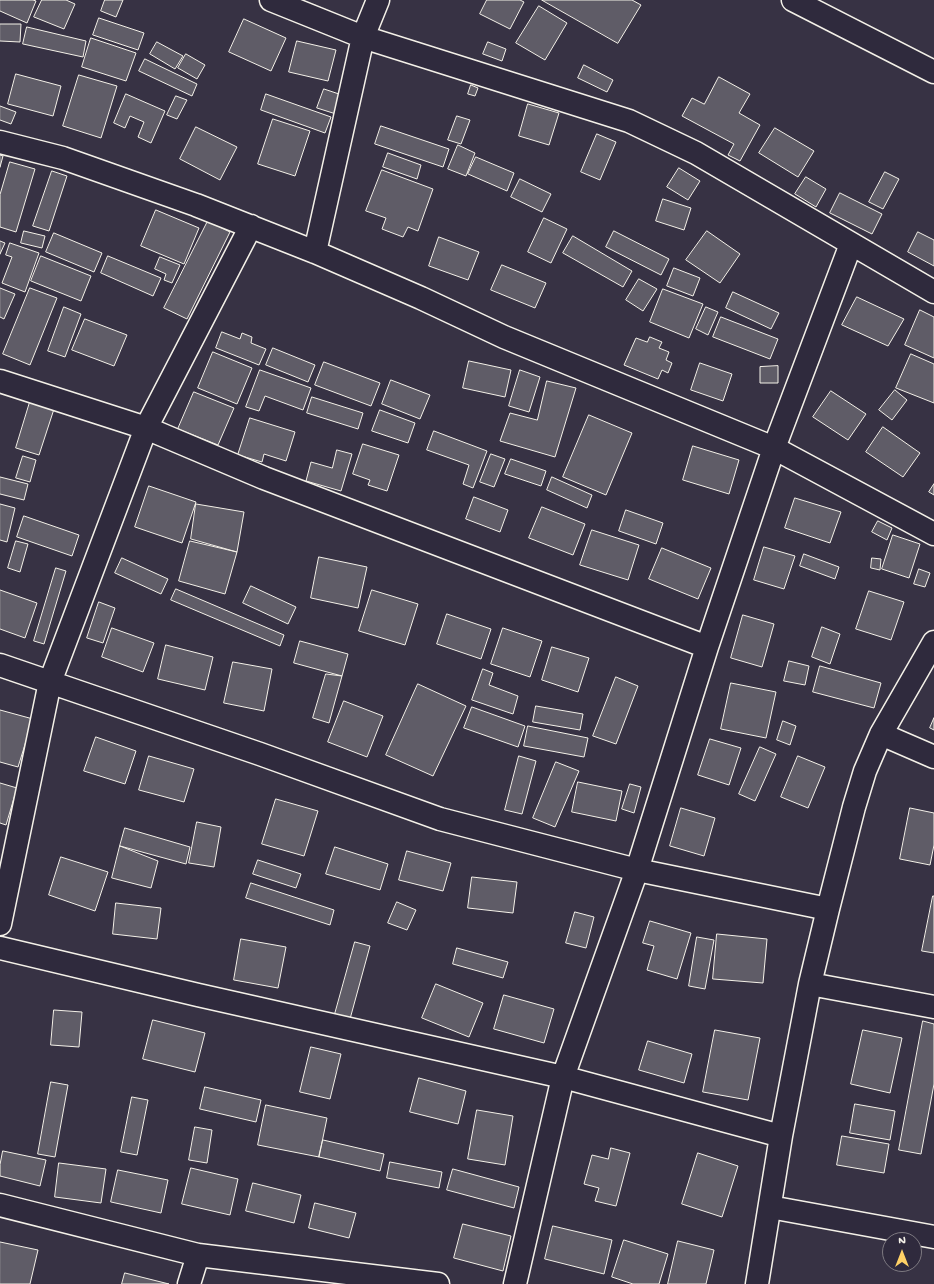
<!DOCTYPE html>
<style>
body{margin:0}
#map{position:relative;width:934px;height:1284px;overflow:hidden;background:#373244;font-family:"Gochi Hand",sans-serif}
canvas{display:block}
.north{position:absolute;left:882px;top:1232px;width:40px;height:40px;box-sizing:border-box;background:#2f2a3d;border:1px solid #7e7a81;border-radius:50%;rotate:0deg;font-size:11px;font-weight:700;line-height:16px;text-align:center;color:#f4f1e8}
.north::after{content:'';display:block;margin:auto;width:14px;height:18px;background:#ffd166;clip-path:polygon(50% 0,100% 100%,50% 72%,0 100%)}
</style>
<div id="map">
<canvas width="934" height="1284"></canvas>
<div class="north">N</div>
</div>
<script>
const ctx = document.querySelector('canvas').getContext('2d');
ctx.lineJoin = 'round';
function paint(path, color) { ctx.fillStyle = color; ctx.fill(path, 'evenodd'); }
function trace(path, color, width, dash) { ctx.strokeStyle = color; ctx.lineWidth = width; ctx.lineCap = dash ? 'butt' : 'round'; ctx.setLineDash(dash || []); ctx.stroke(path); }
const building = new Path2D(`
 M0,0H33L36,1L27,23L0,11Z
 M42,0H66L75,4L64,29L34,17Z
 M105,0H123L116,17L101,11Z
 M487,0H520L524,2L510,29L480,14Z
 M542,0H632L641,5L618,43Z
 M539,6L567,23L545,60L516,43Z
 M99,18L144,33L138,50L93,35Z
 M244,19L286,38L271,71L229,52Z
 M0,24H21L20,42L0,41Z
 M27,27L86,41L83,57L23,44Z
 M91,38L136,53L126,81L82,67Z
 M297,41L336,50L328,81L289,72Z
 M157,42L183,56L175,69L150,54Z
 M488,42L506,49L502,61L483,54Z
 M186,54L205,65L197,79L178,68Z
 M145,59L197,84L192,96L139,71Z
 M584,65L613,80L607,92L578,78Z
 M16,74L61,86L53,116L8,104Z
 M79,75L117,86L101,138L63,126Z
 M719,77L750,94L739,113L760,125L740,161L728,155L734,144L682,116L692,98L704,104Z
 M471,85L478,88L475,96L468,94Z
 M324,89L342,95L336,114L317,108Z
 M126,94L165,111L151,143L138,137L144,122L130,116L125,128L114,123Z
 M266,94L331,117L325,133L261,110Z
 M176,96L187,100L177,119L167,115Z
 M528,104L559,113L549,145L519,136Z
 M0,106L16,112L11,124L0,120Z
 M457,116L470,120L461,144L448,140Z
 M273,119L310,131L295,176L258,164Z
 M381,126L449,149L443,167L375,144Z
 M196,127L237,147L220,180L180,159Z
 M775,128L814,151L798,177L759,153Z
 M597,134L616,142L600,180L581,172Z
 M458,145L475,153L466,176L448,169Z
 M388,153L421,165L417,179L383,167Z
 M0,155L3,156L0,167Z
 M476,157L514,173L507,191L468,174Z
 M10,162L35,169L16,232L0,227V195Z
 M679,168L700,181L688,200L667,187Z
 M382,170L433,189L418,231L408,227L403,237L382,229L386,218L366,211Z
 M52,171L67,176L49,231L33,226Z
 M885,172L899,179L883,209L869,202Z
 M806,177L826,189L816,207L795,194Z
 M520,179L551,194L542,212L511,197Z
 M840,193L882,214L872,234L830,213Z
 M663,199L691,208L684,230L656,221Z
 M156,210L199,228L184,264L141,246Z
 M544,218L567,229L551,263L528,252Z
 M208,221L230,232L187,319L164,308Z
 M24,231L45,236L42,248L21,243Z
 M614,231L669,259L661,275L606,247Z
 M707,231L740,254L720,283L686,260Z
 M918,232L934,240V266L908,252Z
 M54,233L102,253L94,272L46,252Z
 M573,236L632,271L623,287L563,253Z
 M439,237L479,252L468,280L429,266Z
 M0,241L5,243L0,254Z
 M10,243L39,253L25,292L2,283L12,257L6,255Z
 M41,256L91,276L81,301L31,281Z
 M108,256L161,278L153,296L101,273Z
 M160,257L180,265L172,283L164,280L166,274L155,269Z
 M502,265L546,283L535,308L491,290Z
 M674,268L700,278L693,296L667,286Z
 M639,279L657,289L643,311L626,300Z
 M0,288L15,294L4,319L0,317Z
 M30,288L57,298L30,365L3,354Z
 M663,289L703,304L689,338L650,322Z
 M733,292L779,313L771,329L726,308Z
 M857,297L904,319L888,346L842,325Z
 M64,307L81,314L65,357L48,351Z
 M706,307L718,312L708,335L696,329Z
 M920,310L934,317V358L905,345Z
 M721,317L778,339L770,359L713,337Z
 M85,319L127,335L114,366L72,350Z
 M222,332L240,339L242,333L252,337L251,343L266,349L259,365L216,348Z
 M650,337L662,342L659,348L669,352L666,360L672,363L668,373L662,370L658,379L624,365L636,338L647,342Z
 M273,348L315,365L308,382L266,365Z
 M213,352L252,368L237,404L198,388Z
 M911,354L934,364V403L896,388Z
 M469,361L511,370L505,397L463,388Z
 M324,362L380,383L371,406L315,385Z
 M700,363L732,374L723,401L691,390Z
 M778,366V383H760V367Z
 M260,370L311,388L303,410L265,396L259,411L246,407Z
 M520,370L540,377L529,412L509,406Z
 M391,380L430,395L420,419L382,404Z
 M547,381L576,388L555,457L500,441L510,413L537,420Z
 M895,390L907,400L892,420L879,410Z
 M831,391L866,414L848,440L813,417Z
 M194,392L234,408L218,445L178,429Z
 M312,397L363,413L358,429L307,413Z
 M30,402L54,409L39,455L16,448Z
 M380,410L415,423L408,443L372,431Z
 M589,415L632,433L606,495L563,477Z
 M250,418L295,432L286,461L264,454L262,462L238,455Z
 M883,427L920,453L903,477L866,452Z
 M434,431L487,451L473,488L463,484L469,465L427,450Z
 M363,444L399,455L387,491L368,485L370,480L353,474Z
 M693,446L739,460L729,494L683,480Z
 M337,450L352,454L341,491L306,481L311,462L332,468Z
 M491,454L505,459L494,487L480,482Z
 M23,456L36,460L30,482L16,478Z
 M511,459L546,471L541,486L505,474Z
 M0,477L28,484L24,500L0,494Z
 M552,477L592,495L587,508L547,490Z
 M934,484V495L929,492Z
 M149,486L196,502L182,543L135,527Z
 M474,497L508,510L500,532L466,519Z
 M795,498L841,512L830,543L785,528Z
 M0,504L15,508L7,542L0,540Z
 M196,504L244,512L237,552L191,539Z
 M542,507L585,524L573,555L529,538Z
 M626,510L663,523L656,544L619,531Z
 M24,516L79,535L72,556L17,537Z
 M878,521L892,528L887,540L872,532Z
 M592,530L639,545L628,580L580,565Z
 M893,535L920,544L909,578L882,569Z
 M16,541L28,544L20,572L8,568Z
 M190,541L237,552L225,594L179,581Z
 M764,547L795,556L784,589L754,580Z
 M662,548L711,568L698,599L649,579Z
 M804,554L839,567L835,579L800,566Z
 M319,557L367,567L358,608L311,598Z
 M122,558L168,579L161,594L115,573Z
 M872,558L881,559L880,570L871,568Z
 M56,568L66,571L44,644L34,641Z
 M919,569L930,573L925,587L914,584Z
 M251,586L296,607L288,624L243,603Z
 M176,589L284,635L280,646L171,600Z
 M0,590L37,603L25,638L0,629Z
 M372,590L418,604L405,645L359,631Z
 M869,591L904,602L891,640L856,629Z
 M99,602L115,608L103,643L87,638Z
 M447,614L491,629L481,659L437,644Z
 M743,615L774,624L762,667L731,658Z
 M822,627L840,634L830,664L812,657Z
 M112,628L154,643L143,672L102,657Z
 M503,628L542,641L530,677L491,664Z
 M300,641L348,654L342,676L294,663Z
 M166,645L213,657L205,690L158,679Z
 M552,647L589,658L578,692L542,680Z
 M789,661L809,666L805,685L784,681Z
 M233,662L272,669L264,711L224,703Z
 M820,666L881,683L874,708L813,692Z
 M483,669L493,673L489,685L518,696L513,714L472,700Z
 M326,674L342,676L329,723L313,718Z
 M616,677L638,686L616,744L593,736Z
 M731,683L776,692L766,738L721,729Z
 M418,684L466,706L433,776L386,755Z
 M344,701L383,716L367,757L328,742Z
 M536,706L583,714L580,730L533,722Z
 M472,707L525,726L518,747L464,728Z
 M0,710L33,719L18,767L0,762Z
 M934,718V730L930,728Z
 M783,721L796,726L790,745L777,740Z
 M528,726L588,738L584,757L524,746Z
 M96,737L136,751L125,784L84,771Z
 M710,739L741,748L729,785L698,775Z
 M760,747L776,754L755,801L739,794Z
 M149,756L194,769L184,802L139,790Z
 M519,756L536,761L522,814L505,810Z
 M798,756L825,767L808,808L781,797Z
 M556,762L579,771L555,827L533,818Z
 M578,782L622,791L616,821L572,812Z
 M0,783L17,788L6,825L0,823Z
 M630,784L641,787L634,813L622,809Z
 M276,799L318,811L304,856L262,844Z
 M681,808L715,818L704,856L670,846Z
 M910,808L934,813V845L930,865L900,859Z
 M197,822L221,827L214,867L189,863Z
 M125,828L190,847L186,864L120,846Z
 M120,846L158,861L151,888L112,878Z
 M335,847L388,864L380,890L326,874Z
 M407,851L451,863L443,891L399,880Z
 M61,857L108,872L95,911L49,895Z
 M258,860L301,874L296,888L253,874Z
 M472,877L517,882L513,913L468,908Z
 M251,883L334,910L330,925L246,898Z
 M933,896H934V953L922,951Z
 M397,902L416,910L407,930L388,923Z
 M116,903L161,908L157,939L113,934Z
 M575,912L594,917L586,948L566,943Z
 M650,921L691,933L677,979L647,970L654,946L643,943Z
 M717,934L767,939L763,983L713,979Z
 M697,937L714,940L705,989L689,986Z
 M241,939L286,947L278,988L234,980Z
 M355,942L370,946L350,1019L335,1014Z
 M457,948L508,962L503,978L453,964Z
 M436,984L483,1003L469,1037L422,1018Z
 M504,995L554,1009L544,1043L494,1029Z
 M54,1010L82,1012L79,1047L51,1045Z
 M153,1020L205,1033L195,1072L143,1059Z
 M923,1021L934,1024V1084L921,1154L899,1150Z
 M715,1030L760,1038L748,1100L703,1092Z
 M863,1030L902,1038L890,1093L851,1084Z
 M648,1041L692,1054L684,1083L639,1070Z
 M311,1047L341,1054L330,1099L300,1092Z
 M419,1078L466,1091L458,1124L410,1112Z
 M51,1082L68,1085L55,1157L38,1154Z
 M205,1087L261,1100L256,1122L200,1109Z
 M132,1097L148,1100L137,1155L121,1152Z
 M855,1104L895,1111L890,1140L850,1133Z
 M266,1105L327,1118L319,1157L258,1145Z
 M477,1110L513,1116L505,1165L468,1159Z
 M195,1127L212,1130L207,1163L189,1160Z
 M842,1136L889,1144L884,1173L837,1165Z
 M323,1140L384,1154L380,1171L319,1157Z
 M611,1148L630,1153L616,1206L595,1201L599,1188L584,1184L592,1155L608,1159Z
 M3,1151L46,1160L40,1186L0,1176V1165Z
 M698,1153L738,1166L722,1217L682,1204Z
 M390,1162L442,1172L439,1188L387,1178Z
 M59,1163L106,1169L101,1203L55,1197Z
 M191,1168L238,1179L230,1215L182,1204Z
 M453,1169L519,1187L514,1208L447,1190Z
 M118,1170L168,1180L161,1213L111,1202Z
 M253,1183L301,1195L294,1223L246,1211Z
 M315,1203L356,1213L349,1238L309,1228Z
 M463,1224L511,1236L503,1271L454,1258Z
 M553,1226L612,1240L604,1274L545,1259Z
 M624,1240L668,1254L659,1284H633L612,1277Z
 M678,1241L714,1250L706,1284H668Z
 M0,1242L38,1250L30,1284H0Z
 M125,1273L169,1284H122Z`);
paint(building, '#5f5c67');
trace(building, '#f4f1e8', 1);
const minor = new Path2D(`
 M271,0L363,37L629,121L696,153L934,292
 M793,0L934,72
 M0,142L63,158L196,205L315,252L421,298L504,337L774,448L934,534
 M315,252L363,37L378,0
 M0,381L146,428L264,478L707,647
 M0,665L260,754L440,819L637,870L828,909
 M881,734L934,757
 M0,924L50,682L146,428L251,226
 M0,948L198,995L563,1077L781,1136
 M810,984L934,1007
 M0,1205L198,1255L438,1284
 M770,1207L934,1237
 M189,1284L198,1255
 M515,1284L563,1077L637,870L707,647L774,448L851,244
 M757,1284L781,1136L810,984L828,909L854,807L865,771L881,734L934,642`);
trace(minor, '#f4f1e8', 25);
trace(minor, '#2f2a3d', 22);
</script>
